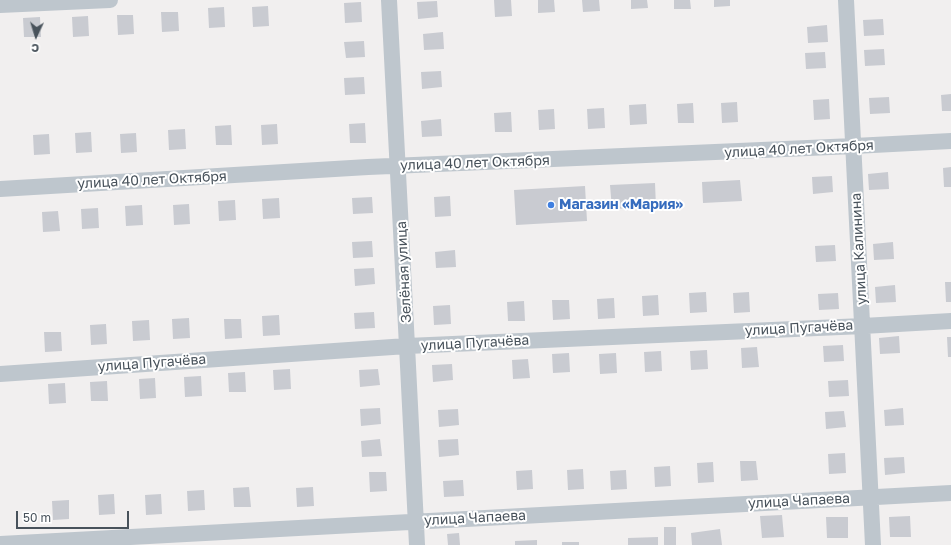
<!DOCTYPE html>
<meta charset="utf-8">
<style>
body{margin:0}
#map{position:relative;width:951px;height:545px;overflow:hidden;background:#f1efef;font-family:"Golos Text",sans-serif}
canvas{display:block}
.north{position:absolute;left:16px;top:16px;width:40px;height:40px;-webkit-text-stroke:3px #fff;paint-order:stroke;rotate:184deg;font-size:11px;font-weight:700;line-height:16px;text-align:center;color:#48525b}
.north::after{content:'';display:block;margin:auto;width:14px;height:18px;background:#48525b;clip-path:polygon(50% 0,100% 100%,50% 72%,0 100%)}
.scale{position:absolute;left:16px;top:511px;width:113px;height:18px;box-sizing:border-box;border:2px solid #48525b;border-top:0;padding-left:5px;font-size:12px;line-height:14px;white-space:nowrap;color:#48525b;-webkit-text-stroke:3px #fff;paint-order:stroke}
</style>
<div id="map">
<canvas width="951" height="545"></canvas>
<div class="north">С</div>
<div class="scale">50 m</div>
</div>
<script>
const ctx = document.querySelector('canvas').getContext('2d');
ctx.lineJoin = 'round';
function paint(path, color) { ctx.fillStyle = color; ctx.fill(path, 'evenodd'); }
function trace(path, color, width, dash) { ctx.strokeStyle = color; ctx.lineWidth = width; ctx.lineCap = dash ? 'butt' : 'round'; ctx.setLineDash(dash || []); ctx.stroke(path); }
function drawText(font, color, halo, rows, align = 'center') {
  ctx.font = font + ' "Golos Text",sans-serif'; ctx.lineWidth = 4; ctx.setLineDash([]); ctx.textBaseline = 'middle'; ctx.strokeStyle = halo; ctx.fillStyle = color; for (const [text, x, y, turn = 0] of rows) {
    ctx.save(); ctx.translate(x, y); ctx.rotate((+turn || 0) * Math.PI / 180); ctx.textAlign = isNaN(turn) ? turn : align; if (halo) ctx.strokeText(text, 0, 0); ctx.fillText(text, 0, 0); ctx.restore();
  }
}
paint(new Path2D(`
 M494,0H511L512,16L495,17Z
 M538,0H554L555,12L538,13Z
 M582,0H599L600,11L583,12Z
 M631,0H647L648,8L631,9Z
 M674,0H690L691,9H674Z
 M714,0H730V6L714,7Z
 M437,1L438,17L418,19L417,2Z
 M361,2L362,22L345,23L344,3Z
 M268,6L269,26L253,27L252,7Z
 M224,7L225,27L209,28L208,8Z
 M161,12H178L179,31L162,32Z
 M117,15H133L134,34L118,35Z
 M88,16L89,36L73,37L72,17Z
 M40,17L41,37H24L23,18Z
 M883,19L884,35L864,36L863,20Z
 M827,25L828,42L808,43L807,27Z
 M443,32L444,49L424,50L423,34Z
 M364,41L365,57L346,58L344,42Z
 M884,49L885,65L865,66L864,50Z
 M825,52L826,68L806,69L805,53Z
 M441,71L442,87L422,89L421,72Z
 M364,77L365,94L345,95L344,78Z
 M951,94V111H942L941,95Z
 M889,97L890,113L870,114L869,98Z
 M829,99L830,119L814,120L813,100Z
 M737,102L738,122L722,123L721,103Z
 M693,103L694,123H678L677,104Z
 M646,104L647,124L630,125L629,105Z
 M604,108L605,128L588,129L587,109Z
 M554,109L555,129L539,130L538,110Z
 M511,112L512,132H495L494,113Z
 M441,119L442,136L422,137L421,121Z
 M365,123L366,143H350L349,124Z
 M277,124L278,144L262,145L261,125Z
 M231,125L232,145H216L215,126Z
 M185,129L186,149L169,150L168,130Z
 M91,132L92,152L76,153L75,133Z
 M136,133L137,152L121,153L120,134Z
 M49,134L50,154L34,155L33,135Z
 M951,167V187H944L943,168Z
 M888,172L889,189L869,190L868,174Z
 M832,176L833,192L813,194L812,177Z
 M740,180L742,201L703,203L702,182Z
 M655,183L656,207L612,209L610,185Z
 M585,186L587,221L516,225L514,190Z
 M450,196L451,216L435,217L434,197Z
 M372,197L373,213L353,214L352,198Z
 M279,198L280,218L263,219L262,199Z
 M235,200L236,220L219,221L218,201Z
 M189,204L190,224L174,225L173,205Z
 M142,205L143,225L126,226L125,206Z
 M98,208L99,228L82,229L81,209Z
 M58,211L60,231L43,232L42,212Z
 M372,241L373,257L353,258L352,242Z
 M893,242L894,259L874,260L873,244Z
 M835,245L836,261L816,262L815,246Z
 M455,250L456,267L436,268L435,252Z
 M374,268L375,284L355,286L354,269Z
 M945,282H951V302H946Z
 M895,285L896,302L876,303L875,287Z
 M706,292L707,312L690,313L689,293Z
 M749,292L750,312L734,313L733,293Z
 M838,293L839,309L819,310L818,294Z
 M658,295L659,315L643,316L642,296Z
 M614,298L615,318L598,319L597,299Z
 M552,300H569L570,319L553,320Z
 M524,301L525,321H508L507,302Z
 M450,305L451,324L434,325L433,306Z
 M374,312L375,328L355,329L354,313Z
 M279,315L280,335L263,336L262,316Z
 M189,318L190,338L173,339L172,319Z
 M224,319H241L242,338L225,339Z
 M149,320L150,340L133,341L132,321Z
 M106,324L107,344L91,345L90,325Z
 M44,332H61L62,351L45,352Z
 M899,336L900,353L880,354L879,338Z
 M947,337H951V357H948Z
 M843,345L844,361L824,362L823,346Z
 M757,347L759,367L742,368L741,348Z
 M707,350L708,369L691,370L690,351Z
 M661,351L662,371L645,372L644,352Z
 M569,353L570,372L553,373L552,354Z
 M616,353L617,373L600,374L599,354Z
 M528,359L530,378L513,379L512,360Z
 M452,364L453,380L433,382L432,365Z
 M290,369L291,389L274,390L273,370Z
 M378,369L380,385L360,387L359,370Z
 M245,372L246,392H229L228,373Z
 M201,376L202,396L185,397L184,377Z
 M155,378L156,398L140,399L139,379Z
 M848,380L849,396L829,397L828,381Z
 M107,381L108,401H91L90,382Z
 M65,383L66,403L49,404L48,384Z
 M380,408L381,424L361,426L360,409Z
 M903,408L904,425L885,426L884,410Z
 M458,409L459,425L439,427L438,410Z
 M844,411L846,427L826,429L825,412Z
 M380,439L382,456L362,457L361,441Z
 M458,439L459,455L439,457L438,440Z
 M845,453L846,473L829,474L828,454Z
 M904,457L905,473L885,475L884,458Z
 M740,461H756L758,480L741,481Z
 M713,462L714,482L698,483L697,463Z
 M670,466L671,486L655,487L654,467Z
 M583,469L584,489L568,490L567,470Z
 M532,470L533,489L517,490L516,471Z
 M626,470L627,489L611,490L610,471Z
 M369,472H386L387,491L370,492Z
 M463,480L464,496L444,497L443,481Z
 M249,487L251,507H234L233,488Z
 M313,487L314,506L297,507L296,488Z
 M204,490L205,510L188,511L187,491Z
 M114,494L115,514L99,515L98,495Z
 M161,494L162,514L146,515L145,495Z
 M69,500V519L53,520L52,501Z
 M782,515L784,537L762,538L760,516Z
 M910,516L911,537H890L889,517Z
 M826,517H848V538H827Z
 M664,527H676V545H664Z
 M720,529L722,545H692L691,533Z
 M459,533L460,545H448L447,534Z
 M658,537V545H628V538Z
 M537,540V545H515V541Z
 M562,542H579V545H562Z`), '#c9cbd1');
trace(new Path2D(`
 M389,0L407,346L417,545
 M846,0L873,545
 M0,5L110,0
 M0,189L368,167L854,146L951,141
 M0,374L407,346L863,326L951,321
 M0,544L951,493`), '#bec6cd', 16);
for (const [x, y, r, color] of [
 [551,205,4,"#3f7fe0"]
]) { const dot = new Path2D(); dot.arc(x, y, r, 0, 2 * Math.PI); ctx.fillStyle = color; ctx.fill(dot); trace(dot, '#fff', 1.5); }
drawText('14px', '#48525b', '#fff', [
 ["улица 40 лет Октября",799,149,-3],
 ["улица 40 лет Октября",475,163,-2],
 ["улица 40 лет Октября",152,180,-3],
 ["улица Калинина",859,249,-93],
 ["Зелёная улица",404,272,-93],
 ["улица Пугачёва",799,328,-3],
 ["улица Пугачёва",475,343,-3],
 ["улица Пугачёва",152,363,-4],
 ["улица Чапаева",799,501,-3],
 ["улица Чапаева",475,518,-3]
]);
drawText('bold 14px', '#366cbe', '#fff', [
 ["Магазин «Мария»",559,205]
], 'left');
</script>
